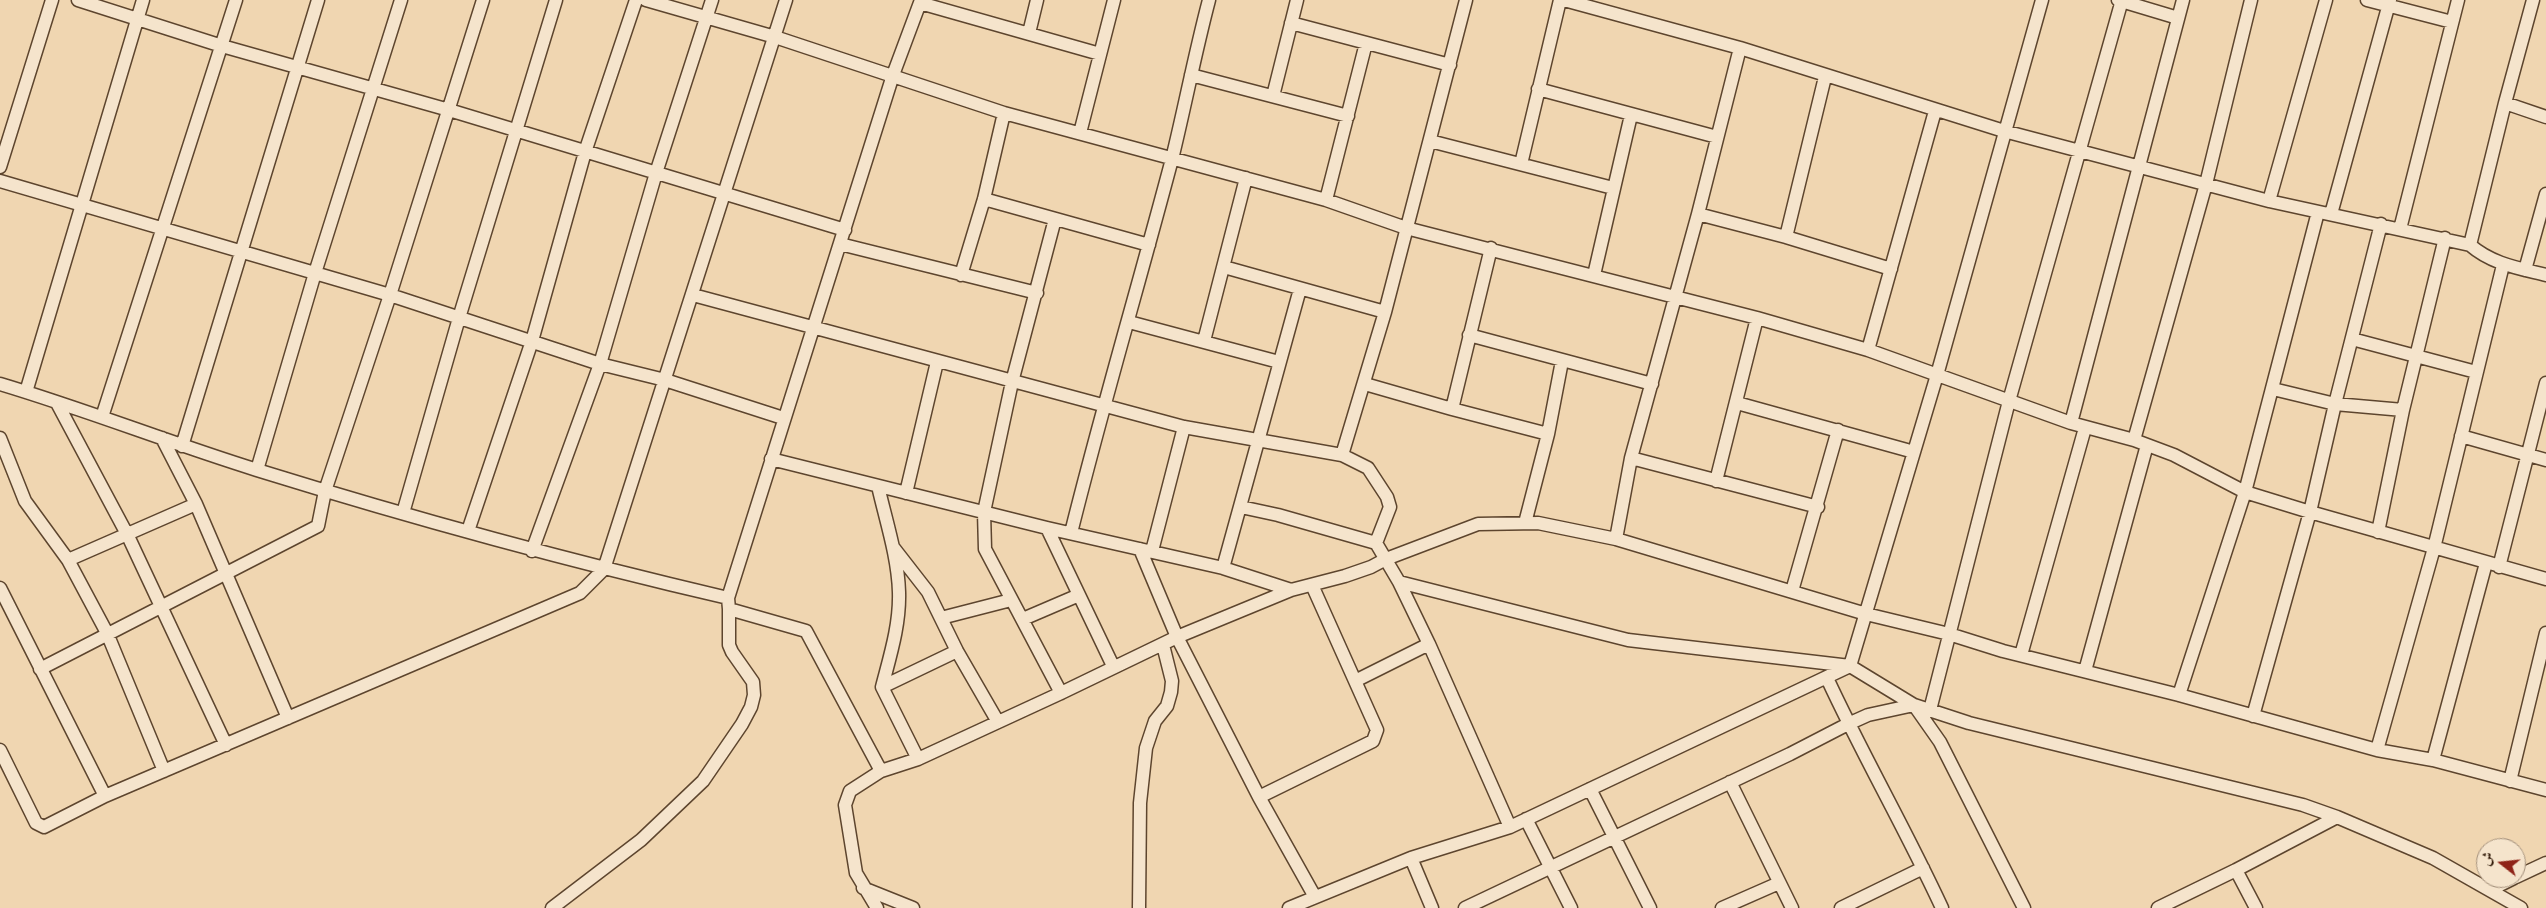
<!DOCTYPE html>
<meta charset="utf-8">
<style>
body{margin:0}
#map{position:relative;width:2546px;height:908px;overflow:hidden;background:#f0d6b1;font-family:Cardo,Amiri,serif}
canvas{display:block}
.north{position:absolute;left:2476px;top:838px;width:50px;height:50px;box-sizing:border-box;background:#f5e4cc;border:1px solid #a5917c;border-radius:50%;rotate:286deg;font-size:14px;font-weight:700;line-height:20px;text-align:center;color:#2c1503}
.north::after{content:'';display:block;margin:auto;width:18px;height:22px;background:#8f2418;clip-path:polygon(50% 0,100% 100%,50% 72%,0 100%)}
</style>
<div id="map">
<canvas width="2546" height="908"></canvas>
<div class="north">ش</div>
</div>
<script>
const ctx = document.querySelector('canvas').getContext('2d');
ctx.lineJoin = 'round';
function trace(path, color, width, dash) { ctx.strokeStyle = color; ctx.lineWidth = width; ctx.lineCap = dash ? 'butt' : 'round'; ctx.setLineDash(dash || []); ctx.stroke(path); }
const minor = new Path2D(`
 M78,0L222,46L449,110L845,230
 M646,0L775,37L1004,113L1326,200L1406,228L1757,318L1868,350L2071,423L2134,440L2174,455L2245,492L2310,512L2546,579
 M1564,0L1740,48L2004,131L2269,201L2470,245C2492,264 2518,268 2546,275
 M2118,0L2178,18
 M2367,0L2452,22
 M920,3L1100,54
 M1291,23L1450,65
 M1029,33L1037,0
 M1191,75L1348,116
 M1538,89L1717,137
 M1273,96L1297,0
 M2505,103L2546,117
 M1080,133L1114,0
 M1430,141L1613,188
 M1521,164L1560,0
 M0,167L52,0
 M0,181L390,295L600,364L665,380L783,418
 M984,199L1149,245
 M1326,200L1366,43
 M2269,201L2326,0
 M1698,214L1786,237L1891,269
 M2331,214L2390,0
 M1055,219L1012,382L984,512L985,549L1061,693
 M2400,229L2458,0
 M1786,237L1825,77
 M840,244L1037,293
 M2470,245L2505,103L2533,0
 M1224,267L1385,312
 M2525,270L2546,194
 M961,275L984,199L1004,113
 M1594,275L1631,115
 M693,295L1184,427L1342,455L1368,468L1387,497L1390,507L1376,543L1399,582L1429,644L1510,827
 M1129,322L1279,362
 M1469,335L1652,384
 M2352,339L2476,372
 M1204,341L1246,178
 M1868,350L1935,111
 M0,384C87,410 170,443 257,470C412,518 569,561 728,598
 M1365,384L1452,409L1548,434
 M2273,389L2335,404L2403,410
 M26,392L143,0
 M57,403L128,536L226,745
 M1737,403L1914,452
 M1452,409L1491,248
 M102,417L236,0
 M2071,423L2183,0
 M2461,436L2546,460
 M0,438L25,501L68,560L107,633L164,771
 M162,438L196,504L288,718
 M2134,440L2206,184L2251,0
 M182,446L318,0
 M1342,455L1385,312L1466,0
 M1631,458L1818,507
 M771,459L1047,528L1223,568L1291,590
 M257,470L315,273L401,0
 M1716,481L1757,318
 M878,486C886,521 898,557 899,592C900,625 890,656 882,687L918,759
 M906,493L937,362
 M1241,507L1278,515L1376,543
 M403,513L459,318L556,0
 M1525,523L1548,434L1562,361
 M1047,528L1113,666
 M468,531L532,341L585,152L636,0
 M2378,532L2403,410L2445,238
 M1071,533C1102,408 1139,284 1172,159C1185,106 1195,53 1209,0
 M1616,539L1631,458L1698,214L1740,48
 M893,547L928,592L957,651L998,722
 M1140,549L1177,637L1259,797L1315,897
 M532,551L600,364L656,173L712,0
 M1152,551L1184,427
 M68,560L196,504
 M2499,567L2546,383
 M1223,568L1300,289
 M1399,582L1628,640L1850,666L1914,705L1940,742L2024,908
 M0,588L105,796
 M1792,591L1838,430
 M941,618L1011,600
 M1023,619L1079,595
 M2021,655L2085,428
 M40,669L318,526L325,491L390,295L483,0
 M2085,671L2147,445
 M1827,678C1863,756 1906,830 1942,908
 M1355,681L1429,644
 M882,687L957,651
 M2179,695L2245,492L2318,212
 M1930,710L2009,401L2122,0
 M2253,716L2310,512L2335,404L2381,224
 M0,750L36,823L44,827L105,796L580,593L604,569L786,0
 M2377,750L2434,548L2503,265
 M2433,760L2486,563
 M881,771L806,631L729,609L728,598L893,75L921,0
 M2510,781L2546,633
 M1730,782L1792,908
 M1590,789L1650,908
 M1259,797L1373,741L1377,730L1312,585
 M1526,819L1571,908
 M1411,858L1432,908
 M2236,870L2256,908
 M2516,877L2546,863
 M863,888L913,908
 M2490,890L2514,878
 M552,908L641,840L703,781L742,724L751,707L754,695L753,682L732,652L729,645V609
 M877,908L856,873L845,805L850,791L881,771L918,759L1061,693L1177,637L1291,590L1345,576L1371,567L1386,559L1478,524L1538,523L1616,539L1866,614L1949,634L2003,651L2179,695L2377,750L2433,760L2546,790
 M1139,908L1140,803L1146,748L1155,721L1167,706L1171,692L1172,681L1163,645
 M1289,908L1411,858L1510,827L1850,666L1937,375L2042,0
 M1465,908L1790,754L1848,724L1868,715L1914,705L1969,723L2303,805L2337,817L2433,858L2521,908
 M1722,908L1779,883
 M1841,908L1923,868
 M2158,908L2236,870L2337,817`);
trace(minor, '#5d452e', 15);
trace(minor, '#f5e4cc', 12);
</script>
